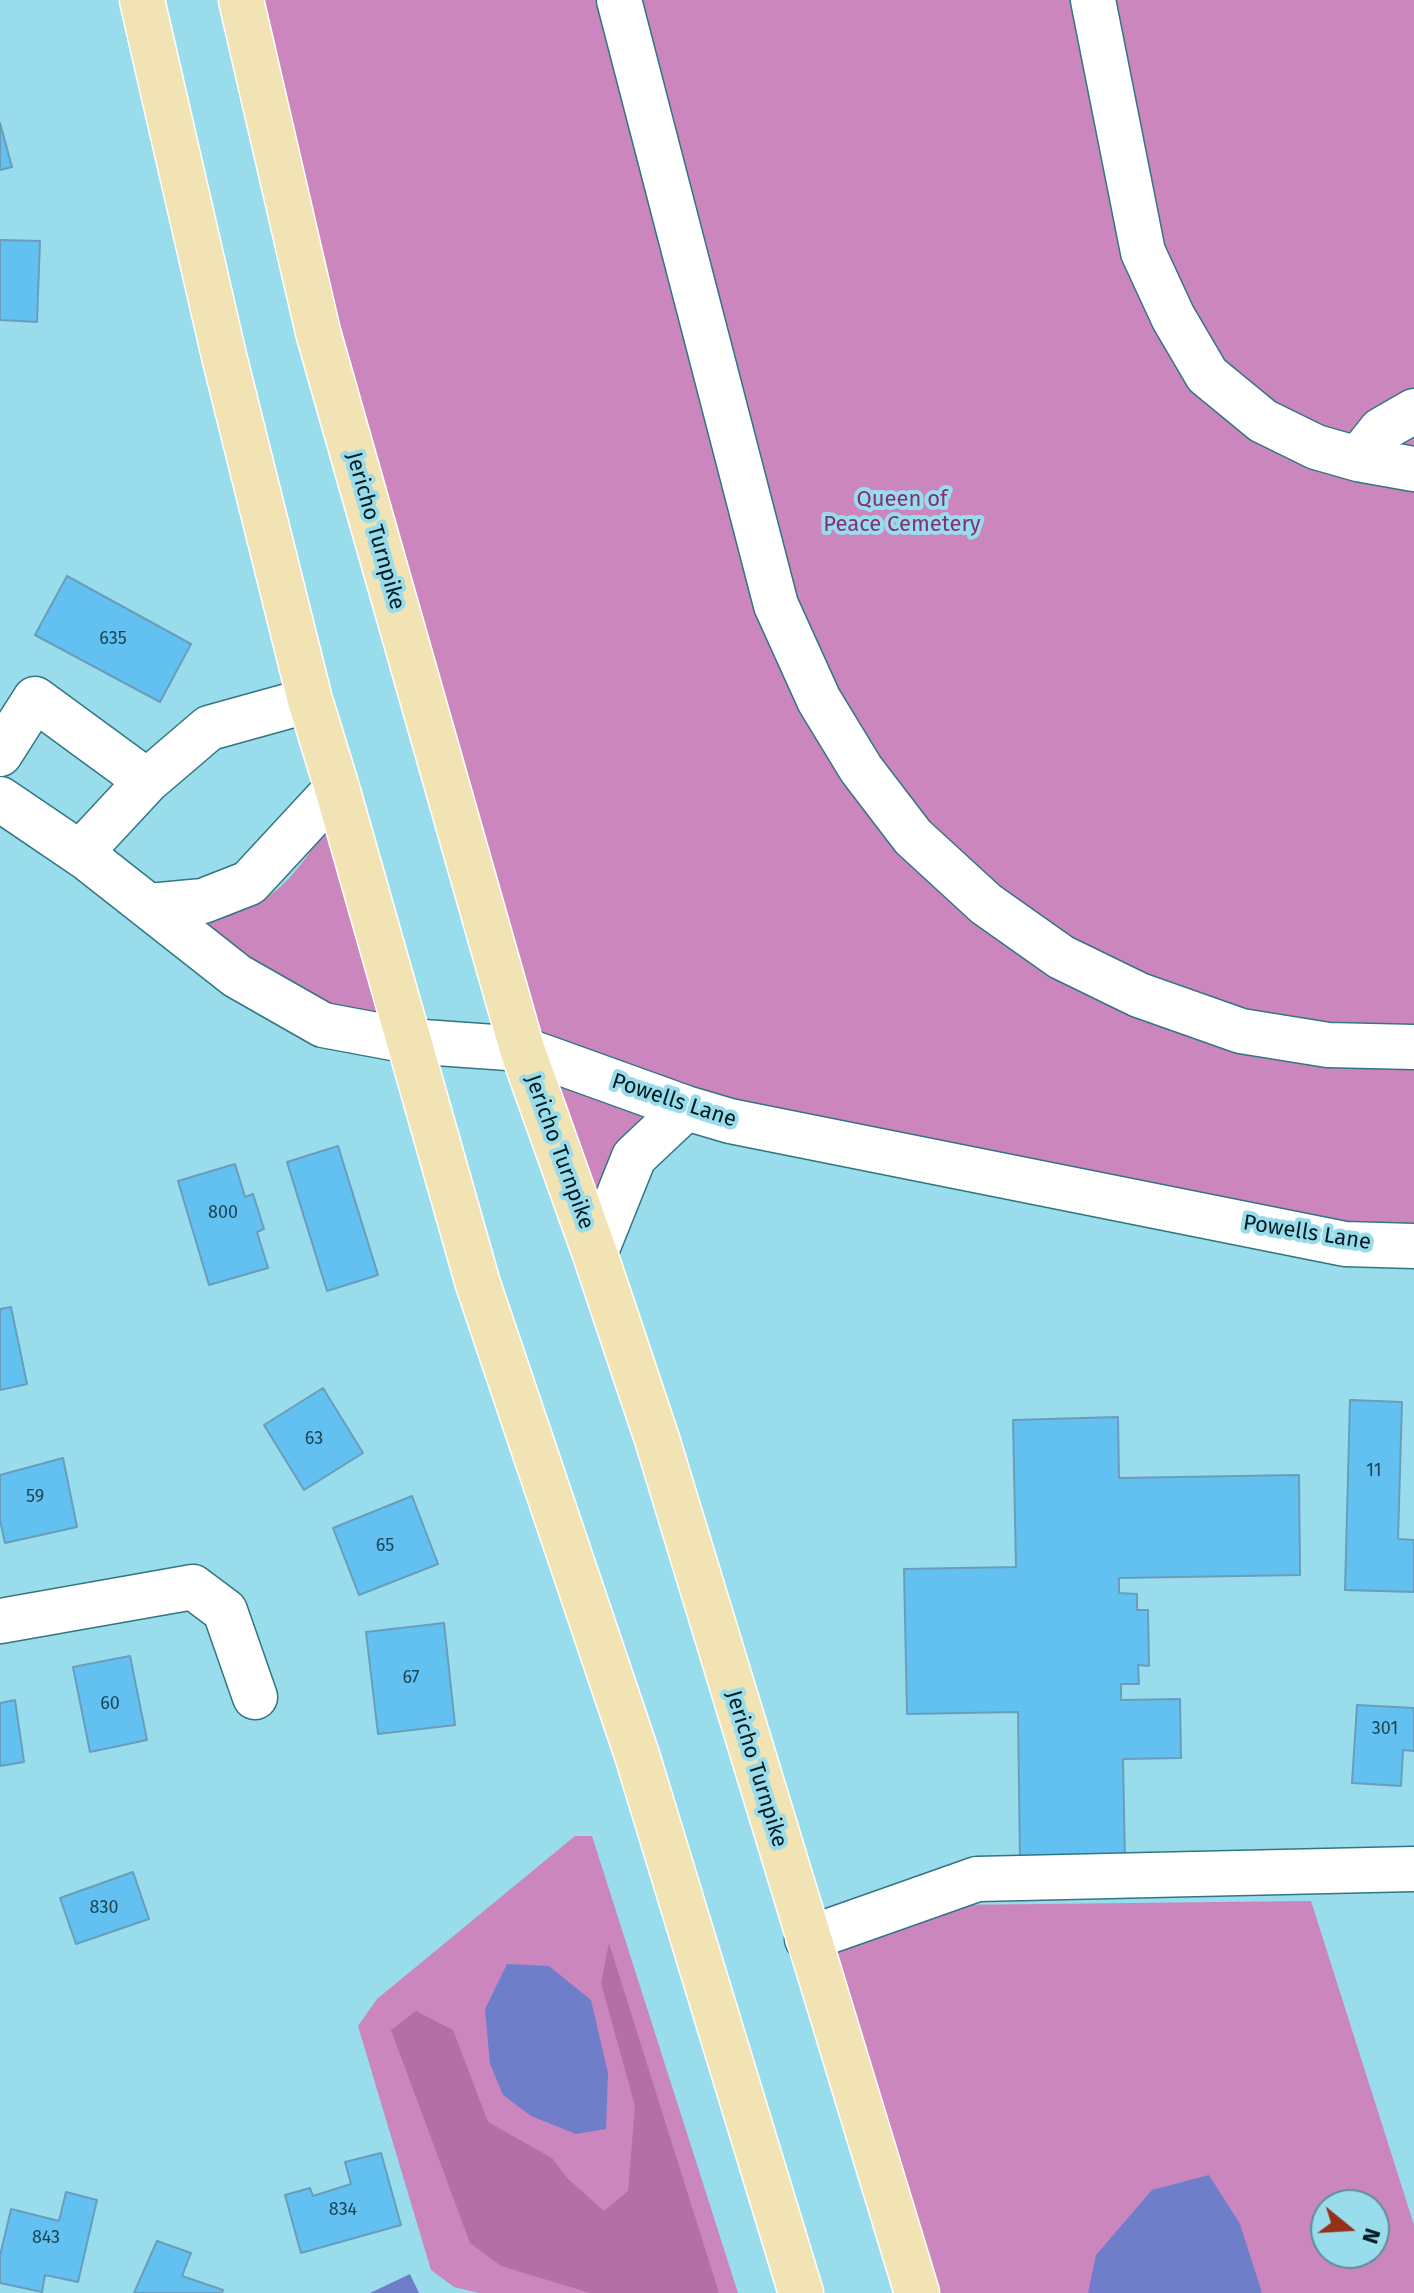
<!DOCTYPE html>
<style>
body{margin:0}
#map{position:relative;width:1414px;height:2293px;overflow:hidden;background:#99dceb;font-family:"Fira Sans",sans-serif}
canvas{display:block}
.north{position:absolute;left:1310px;top:2189px;width:80px;height:80px;box-sizing:border-box;background:#99dceb;border:2px solid #5c8f9a;border-radius:50%;rotate:108deg;font-size:22px;font-weight:700;line-height:32px;text-align:center;color:#011c21}
.north::after{content:'';display:block;margin:auto;width:28px;height:36px;background:#982f19;clip-path:polygon(50% 0,100% 100%,50% 72%,0 100%)}
</style>
<div id="map">
<canvas width="1414" height="2293"></canvas>
<div class="north">N</div>
</div>
<script>
const ctx = document.querySelector('canvas').getContext('2d');
ctx.lineJoin = 'round';
function paint(path, color) { ctx.fillStyle = color; ctx.fill(path, 'evenodd'); }
function trace(path, color, width, dash) { ctx.strokeStyle = color; ctx.lineWidth = width; ctx.lineCap = dash ? 'butt' : 'round'; ctx.setLineDash(dash || []); ctx.stroke(path); }
function drawText(font, color, halo, rows, align = 'center') {
  ctx.font = font + ' "Fira Sans",sans-serif'; ctx.lineWidth = 8; ctx.setLineDash([]); ctx.textBaseline = 'middle'; ctx.strokeStyle = halo; ctx.fillStyle = color; for (const [text, x, y, turn = 0] of rows) {
    ctx.save(); ctx.translate(x, y); ctx.rotate((+turn || 0) * Math.PI / 180); ctx.textAlign = isNaN(turn) ? turn : align; if (halo) ctx.strokeText(text, 0, 0); ctx.fillText(text, 0, 0); ctx.restore();
  }
}
paint(new Path2D(`
 M241,0H1414V1246L730,1121L522,1049Z
 M328,825L385,1024L324,1010L185,917C201,916 219,916 235,912C279,901 305,861 328,825Z
 M536,1062L671,1113L596,1238Z
 M575,1836H592L738,2293H479L454,2287L431,2270L358,2026L377,1999Z
 M1311,1901L1414,2225V2293H917L814,1962L951,1905ZM1326,2205H1374V2253H1326Z`), '#cb86be');
paint(new Path2D(`
 M609,1943L719,2293H590L501,2266L470,2243L391,2030L416,2011L453,2030L488,2122L552,2158L567,2178L604,2211L628,2191L635,2106L601,1983Z`), '#b46fa7');
paint(new Path2D(`
 M507,1964L549,1966L591,2000L608,2073L606,2129L576,2134L531,2116L503,2095L490,2064L485,2009Z
 M1209,2175L1240,2224L1262,2293H1088L1096,2255L1152,2190Z
 M410,2274L419,2293H370Z`), '#6f7ec8');
const building = new Path2D(`
 M0,123L12,167L0,170Z
 M0,240L40,241L37,322L0,320Z
 M67,576L191,644L160,702L35,635Z
 M338,1146L378,1275L327,1291L287,1162Z
 M235,1164L245,1197L253,1194L264,1229L257,1232L268,1268L209,1285L178,1181Z
 M11,1307L27,1384L0,1390V1309Z
 M323,1388L363,1453L304,1490L264,1425Z
 M1350,1400L1402,1402L1398,1539L1414,1540V1592L1345,1590Z
 M1118,1417L1119,1478L1299,1475L1300,1575L1119,1578V1593L1137,1594V1610H1148L1149,1666L1138,1665L1139,1684H1121V1700L1180,1699L1181,1758L1123,1759L1125,1861L1020,1863L1018,1712L907,1714L904,1569L1016,1567L1013,1420Z
 M63,1458L77,1527L5,1543L0,1520V1475Z
 M412,1496L438,1564L359,1595L333,1528Z
 M444,1623L455,1725L378,1734L366,1632Z
 M130,1656L147,1740L90,1752L73,1667Z
 M15,1700L24,1762L0,1766V1703Z
 M1357,1705L1414,1708V1751L1403,1750L1401,1786L1352,1783Z
 M133,1872L149,1919L76,1944L60,1898Z
 M381,2153L401,2225L301,2253L285,2195L310,2188L313,2196L351,2184L345,2162Z
 M66,2192L97,2200L78,2282L45,2275L42,2292L0,2283V2256L11,2209L59,2221Z
 M157,2241L191,2253L182,2276L223,2290L222,2293H134Z`);
paint(building, '#63c1f2');
trace(building, '#699dba', 2);
const minor = new Path2D(`
 M619,0L776,605L819,700L861,769L913,837L986,904L1061,957L1139,995L1241,1031L1328,1045L1414,1047
 M1093,0L1143,252L1173,317L1207,375L1263,421L1316,447L1358,459L1414,469
 M1358,459L1381,430L1414,411
 M0,754L35,699L147,781
 M0,799L87,858L237,976L323,1025L409,1041L522,1049L686,1108L730,1121L1345,1244L1414,1246
 M80,853L147,781L209,728L310,700
 M149,906L203,901L249,883L337,788
 M595,1254L634,1157L686,1108
 M0,1621L193,1587L225,1611L255,1697
 M807,1939L977,1879L1414,1869`);
const major = new Path2D(`
 M142,0L224,356L310,700L337,788L478,1284L637,1755L801,2293
 M241,0L318,332L522,1049L595,1254L657,1439L917,2293`);
trace(minor, '#327583', 47);
trace(major, '#fff', 47);
trace(minor, '#fff', 44);
trace(major, '#f2e3b4', 44);
drawText('18px', '#1a4555', null, [
 ["635",113,639],
 ["800",223,1213],
 ["63",314,1439],
 ["11",1374,1471],
 ["59",35,1497],
 ["65",385,1546],
 ["67",411,1678],
 ["60",110,1704],
 ["301",1385,1729],
 ["830",104,1908],
 ["834",343,2210],
 ["843",46,2238]
]);
drawText('22px', '#833177', '#99dceb', [
 ["Queen of",902,500],
 ["Peace Cemetery",902,525]
]);
drawText('22px', '#011c21', '#99dceb', [
 ["Jericho Turnpike",375,531,74],
 ["Powells Lane",674,1101,18],
 ["Jericho Turnpike",559,1152,70],
 ["Powells Lane",1307,1233,9],
 ["Jericho Turnpike",756,1769,73]
]);
</script>
